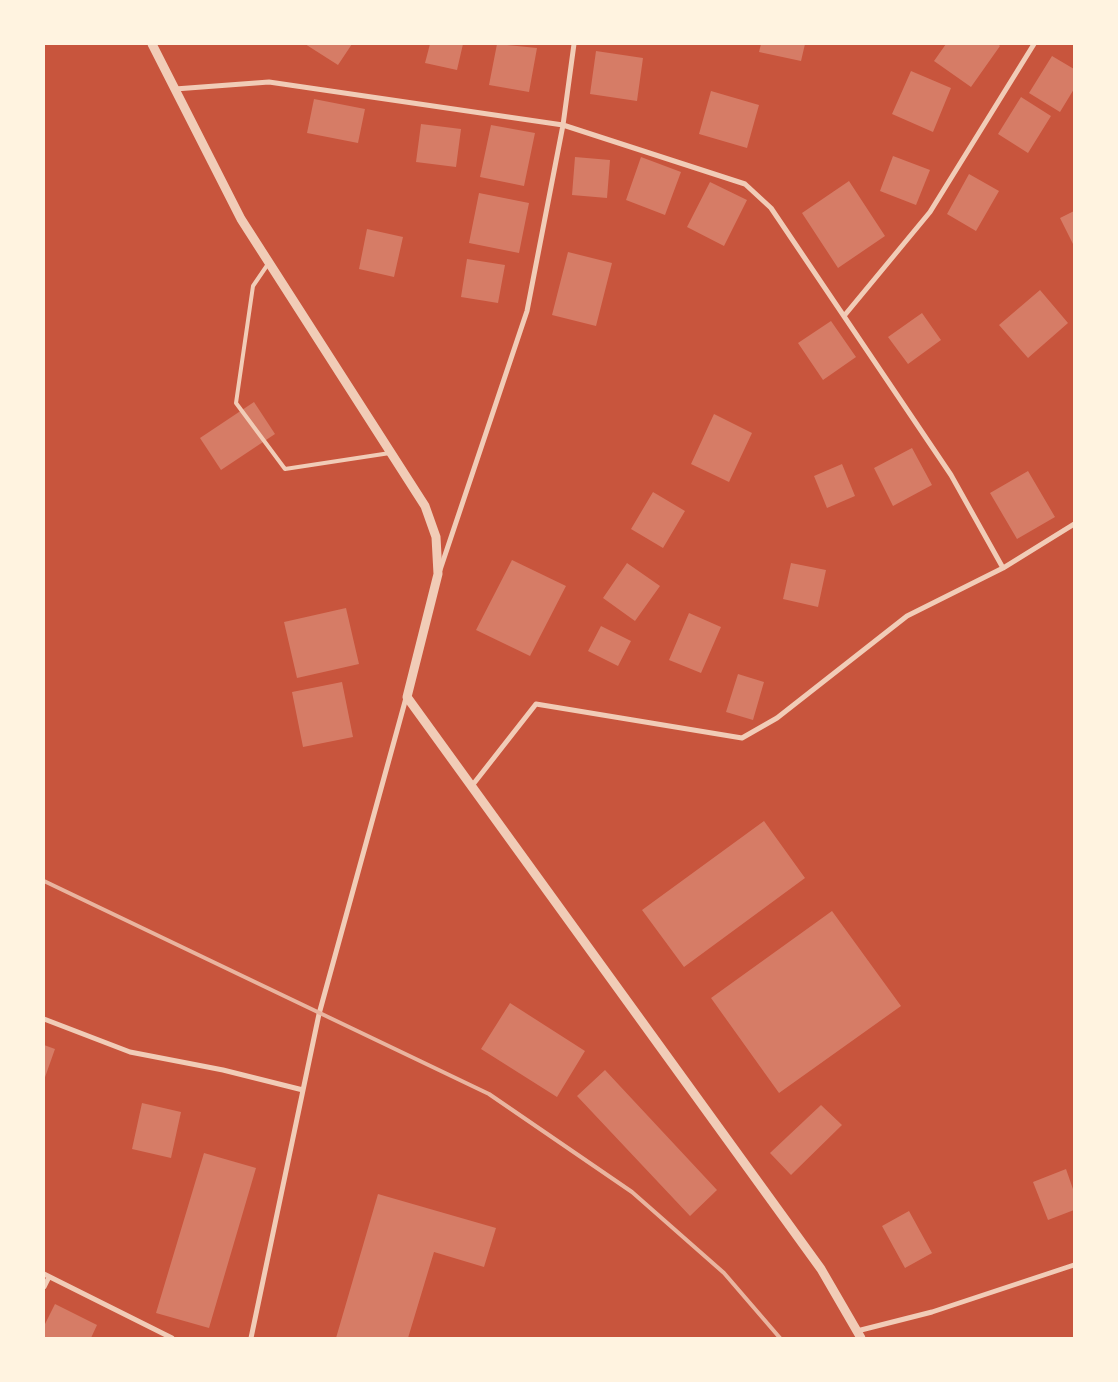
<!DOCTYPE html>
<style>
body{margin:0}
#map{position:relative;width:1118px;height:1382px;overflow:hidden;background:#c8553d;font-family:"PT Sans Narrow",sans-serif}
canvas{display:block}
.frame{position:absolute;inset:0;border:45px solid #fff3e0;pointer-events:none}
</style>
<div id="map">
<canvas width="1118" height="1382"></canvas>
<div class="frame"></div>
</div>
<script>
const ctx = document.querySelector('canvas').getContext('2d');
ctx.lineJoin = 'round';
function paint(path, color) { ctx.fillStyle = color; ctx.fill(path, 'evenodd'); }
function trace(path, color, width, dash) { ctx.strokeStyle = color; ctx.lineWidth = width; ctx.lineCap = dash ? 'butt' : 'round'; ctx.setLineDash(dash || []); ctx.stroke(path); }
paint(new Path2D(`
 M305,44H352L338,65Z
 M430,44H463L457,70L425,63Z
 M497,44L537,48L529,92L489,85Z
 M761,44H805L801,61L759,52Z
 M946,44H998L1000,46L971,87L934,61Z
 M596,51L643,58L637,101L590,94Z
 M1052,56L1074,69V89L1060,112L1029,93Z
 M911,71L951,88L933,132L892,114Z
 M711,91L759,105L747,148L699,134Z
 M1021,97L1051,116L1028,153L998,134Z
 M314,99L365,109L358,143L307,133Z
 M421,124L461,129L456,167L416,162Z
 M491,125L535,133L524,186L480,177Z
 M893,156L930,170L916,205L880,191Z
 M575,157L610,160L607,198L572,195Z
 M641,157L681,172L665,215L626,200Z
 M969,174L999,191L976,231L947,214Z
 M849,181L885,236L838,268L802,213Z
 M710,182L747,200L724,246L687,227Z
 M479,193L529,203L519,253L469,243Z
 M1074,211V246L1060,218Z
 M367,229L403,237L394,277L359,269Z
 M568,252L612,263L596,326L552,315Z
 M467,259L505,265L498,303L461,297Z
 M1040,290L1068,323L1028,358L999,325Z
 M922,313L941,340L908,364L888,337Z
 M831,321L856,357L823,380L798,343Z
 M254,402L275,434L221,470L200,438Z
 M714,414L752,433L729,482L691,464Z
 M912,448L932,485L893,506L874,468Z
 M842,464L855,496L827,508L814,476Z
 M1028,471L1055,517L1017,539L990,493Z
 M653,492L685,511L663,548L631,529Z
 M512,560L566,586L530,656L476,630Z
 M627,563L660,586L635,621L603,598Z
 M791,563L826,570L818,607L783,599Z
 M346,608L359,664L297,678L284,622Z
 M689,613L721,627L701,673L669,660Z
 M601,626L631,641L618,666L588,651Z
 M738,674L764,682L753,720L726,712Z
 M342,682L353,737L303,747L292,692Z
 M764,821L805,878L684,967L642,910Z
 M832,911L901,1006L779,1093L711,998Z
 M510,1003L585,1051L557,1097L481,1049Z
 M44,1045L55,1049L44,1080Z
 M605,1070L717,1190L690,1216L577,1096Z
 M142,1103L181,1112L171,1158L132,1149Z
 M821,1105L842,1125L791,1175L770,1153Z
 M204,1153L256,1168L209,1328L156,1313Z
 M1066,1169L1074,1192V1210L1048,1220L1033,1182Z
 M378,1194L496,1228L484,1267L434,1252L408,1338H336Z
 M909,1211L932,1253L905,1268L882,1226Z
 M55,1304L97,1325L91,1338H44V1326Z`), '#d67c66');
trace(new Path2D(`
 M268,264L253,286L236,403L285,469L390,453`), '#f1ccb7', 4);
trace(new Path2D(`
 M175,89L269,82L563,125L745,184L771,208L951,475L1003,568
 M844,316L930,212L1034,44
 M440,570L527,311L563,125L574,44
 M471,787L536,704L742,738L777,718L907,616L1003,568L1074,524
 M44,1019L130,1052L223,1070L303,1090
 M44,1274L172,1338
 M44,1287L49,1277
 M857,1331L932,1312L1074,1265
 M251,1338L319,1014L406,698`), '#f1ccb7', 5);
trace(new Path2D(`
 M152,44L241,219L425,506L436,537L438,574L407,697L821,1269L861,1338`), '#f1ccb7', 9);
trace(new Path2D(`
 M44,881L489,1094L632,1192L724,1273L780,1338`), '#e9b49f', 4);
</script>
